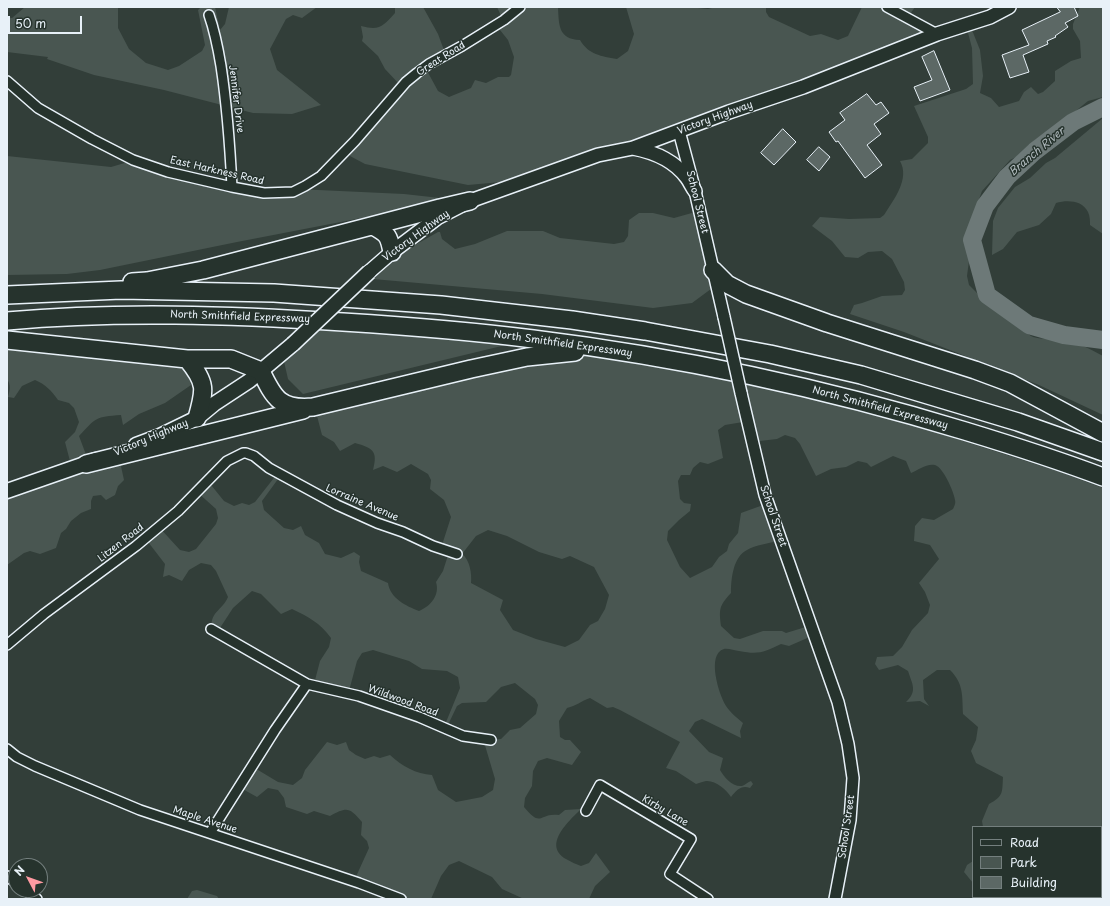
<!DOCTYPE html>
<style>
body{margin:0}
#map{position:relative;width:1110px;height:906px;overflow:hidden;background:#323e39;font-family:"Playpen Sans",sans-serif}
canvas{display:block}
.frame{position:absolute;inset:0;border:8px solid #e8f1f8;pointer-events:none}
.legend{position:absolute;left:972px;top:826px;width:130px;height:72px;box-sizing:border-box;background:#26332d;border:1px solid #747f7e;margin:0;padding:5px 7px;list-style:none;font-size:12px;color:#e8f1f8}
.legend li{display:flex;align-items:center;gap:8px;height:20px}
.legend b{width:20px;border:1px solid #747f7e}
.north{position:absolute;left:8px;top:858px;width:40px;height:40px;box-sizing:border-box;background:#26332d;border:1px solid #747f7e;border-radius:50%;rotate:311deg;font-size:11px;font-weight:700;line-height:16px;text-align:center;color:#e8f1f8}
.north::after{content:'';display:block;margin:auto;width:14px;height:18px;background:#ff9aa2;clip-path:polygon(50% 0,100% 100%,50% 72%,0 100%)}
.scale{position:absolute;left:8px;top:16px;width:74px;height:18px;box-sizing:border-box;border:2px solid #e8f1f8;border-top:0;padding-left:5px;font-size:12px;line-height:14px;white-space:nowrap;color:#e8f1f8;-webkit-text-stroke:3px #26332d;paint-order:stroke}
</style>
<div id="map">
<canvas width="1110" height="906"></canvas>
<div class="frame"></div>
<ul class="legend">
<li><b style="height:5px;background:#26332d"></b>Road</li>
<li><b style="height:11px;background:#495651"></b>Park</li>
<li><b style="height:11px;background:#5c6865"></b>Building</li>
</ul>
<div class="north">N</div>
<div class="scale">50 m</div>
</div>
<script>
const ctx = document.querySelector('canvas').getContext('2d');
ctx.lineJoin = 'round';
function paint(path, color) { ctx.fillStyle = color; ctx.fill(path, 'evenodd'); }
function trace(path, color, width, dash) { ctx.strokeStyle = color; ctx.lineWidth = width; ctx.lineCap = dash ? 'butt' : 'round'; ctx.setLineDash(dash || []); ctx.stroke(path); }
function drawText(font, color, halo, rows, align = 'center') {
  ctx.font = font + ' "Playpen Sans",sans-serif'; ctx.lineWidth = 3; ctx.setLineDash([]); ctx.textBaseline = 'middle'; ctx.strokeStyle = halo; ctx.fillStyle = color; for (const [text, x, y, turn = 0] of rows) {
    ctx.save(); ctx.translate(x, y); ctx.rotate((+turn || 0) * Math.PI / 180); ctx.textAlign = isNaN(turn) ? turn : align; if (halo) ctx.strokeText(text, 0, 0); ctx.fillText(text, 0, 0); ctx.restore();
  }
}
paint(new Path2D(`
 M25,7H118V28L129,49L146,63L168,70L179,66L202,51L205,45L198,10L201,7H215L220,30L225,24L229,7H317L302,18L293,15L286,19L270,49L277,70L321,105L292,114L253,113L164,90L94,75L47,59L48,57L7,52V17L12,18Z
 M395,7H423L438,34L445,53L425,67L438,91L449,97L471,88L475,80L486,83L498,77H509L511,75L514,57L508,40L496,25L502,18L497,7H558C559,25 558,39 580,40C589,55 601,56 617,59L628,51L634,34L626,7H673L675,8H698L708,9L716,7H766V12L769,17L810,36L821,34L838,40L848,36L862,7H887L901,10L902,7H915L908,17L933,33L534,179L468,185L365,164L350,156L352,143L400,85L385,69L378,56L362,41L363,37L361,26C380,31 383,26 395,13Z
 M1080,7H1103V97L1088,101L1061,123L1036,139L1016,157L1010,160L982,191L976,208L967,276L969,285L988,304L1031,336C1040,340 1046,338 1056,339C1073,340 1088,348 1103,356V415L1039,385L904,332L850,314L854,305L862,303L882,296L902,295L905,290L904,282L892,259L882,251L868,252L858,258L845,257L832,241L812,226L820,217L849,219L880,218L884,215C894,199 910,179 900,161L912,159L928,143V137L914,106L966,89L973,84L972,48L967,29L972,30L980,50L983,76L980,93L991,98L999,107L1019,101L1024,92L1031,87L1038,94L1043,92L1055,81V71L1071,61L1081,58L1080,41L1073,29V24Z
 M1103,118V234L1090,225C1090,221 1090,216 1088,212C1082,200 1067,200 1056,203L1051,214L1039,225L1017,232L1003,249L992,255L993,221L998,208L1015,187L1030,178L1046,163L1055,158Z
 M7,156L111,167L135,160L265,192L297,189L404,194L440,198L403,210L237,242L100,270L67,274L7,275Z
 M699,211L715,286L692,303L653,308L542,294L373,279L408,249L438,232H440L442,239L455,249L475,244L507,231H543L560,238L614,244L624,242L628,236L629,220L639,213H653L674,218Z
 M320,323L514,343L303,394L288,379L283,357Z
 M7,338L185,366L191,385L165,403L139,414L123,425L121,415C95,417 97,417 79,436L88,460L119,457L124,480L118,486L115,495L106,500L101,495L93,496L91,501V509L81,513L71,521L66,529L61,533L56,548L40,554L30,551L24,553L7,565V491L71,465L65,442L75,432L79,422L74,408L69,403L58,400C52,391 45,384 35,380L22,386L14,398L8,397C10,390 11,385 7,379Z
 M621,352L838,401L1057,471L1103,488V850L1101,852V827H983L982,821L989,804C1004,796 1002,792 1003,777L976,763L971,751L976,740L978,727L963,714C962,696 964,684 950,670H937L923,680L924,699L929,706L920,701L906,702C918,691 912,684 908,671L898,665L879,670L875,664L877,657L893,656L902,647L912,630L928,613L930,605L925,592L919,583L939,559L930,545L914,541L915,526L922,518L934,520L953,509C954,507 956,503 955,500C954,492 943,467 935,465C927,463 918,470 911,473L906,461L893,456L871,467L867,463L858,461L846,467L831,469L816,476L800,444L795,438L785,435L777,439L751,442L743,422L725,425L718,430L723,458L708,464L700,462L693,468L690,475H681L678,481L680,499L684,503L691,504L690,511L679,520L668,531L667,540L680,567L690,578L712,567L719,557L727,551L729,544L738,533L741,513L766,504L778,541C770,543 755,545 747,550C733,557 731,579 731,593C719,606 719,609 721,626L734,638L740,639L763,631H782L786,633L809,626L812,636L789,646L781,644C764,652 759,655 739,651C735,651 728,648 724,649C706,654 719,695 726,706C730,712 737,718 743,723L740,731L741,738L702,719L695,722L689,731L709,752L723,758L720,770C724,777 732,787 742,786C745,785 748,782 751,781L753,784L750,788C741,785 737,790 731,797C727,790 715,780 706,781C702,782 699,783 696,784L676,771L666,768L680,742L620,710L613,707L607,708L590,698C581,701 576,706 567,708L559,721L560,737L565,740H570L581,752L572,765L547,758L538,761L533,771L532,786L525,798L524,807C542,829 539,812 559,815L565,810L581,809C569,821 542,845 566,859C571,862 576,864 581,866L589,863L596,853L610,872L595,886L589,899H524L502,889L492,877L459,861L449,865L441,876L431,899H402L354,881L369,848L367,841L361,835L362,822C349,807 347,807 330,816L314,811L307,814L286,807L284,798L278,790L268,788L257,797L239,787L253,767L278,782L293,785L302,778L305,770L327,742L337,745L346,742L349,750L356,755L365,759L374,756L380,758L390,755C402,766 416,774 432,775L438,790L456,802L482,797L493,790L495,779L484,742L486,740L501,739L510,730L520,728L536,714L538,705L535,699L515,683L501,687L486,702L462,703L457,706L447,727H444L460,688L458,677L447,671L422,669L409,661L373,650L362,653L357,661L349,691L314,684L320,661L329,647L331,638C320,623 309,617 292,609L281,614L261,594L252,591L233,608L218,631L212,630C209,612 222,611 228,597L216,571L211,565L201,563L189,570L182,581L169,575L163,577L165,564L145,538L158,526L180,550L189,552L196,549L216,524L218,518L216,509L196,491L207,480L224,501L234,506L242,503L249,505L255,502L277,474L281,475L262,501L264,510L284,528L293,530L301,526L305,535L319,543L325,554L341,558L354,552L360,556L359,562L361,571L388,583C390,598 406,606 419,611C431,606 440,595 436,582L443,571L449,552L442,545L451,517L444,500L430,489L431,480L428,474L411,464L397,472L383,466L373,470C378,451 373,448 355,443L340,451L334,442L322,435L316,412L503,364L582,354ZM488,530L507,536L539,552L562,559L570,556L594,567L609,595L605,609L598,621L590,625L579,640L565,647L536,639L513,630L500,610L503,600L471,583C472,574 470,560 462,554L476,536Z
 M973,861V883L964,872L967,865Z
 M197,890L217,896L219,899H187L192,891Z
 M979,897H1063L1061,899H979Z`), '#495651');
const water = new Path2D(`
 M1103,850V884L1101,886V852Z`);
paint(water, '#6d7978');
trace(water, '#9ea9ab', 1);
trace(new Path2D(`
 M1103,107L1073,122L1035,151L1007,177L985,206L972,240L987,295L1029,325L1064,335L1103,340`), '#6d7978', 18);
const building = new Path2D(`
 M1057,7H1074L1078,16L1065,23L1068,27L1055,36L1056,37L1047,41L1048,44L1023,55L1029,72L1010,78L1002,55L1029,45L1022,30L1060,12Z
 M934,51L950,90L920,101L914,87L932,80L922,57Z
 M867,94L876,105L881,102L889,113L874,124L881,134L867,145L882,165L865,178L838,141L836,142L829,132L845,120L840,113Z
 M783,129L796,142L774,165L761,153Z
 M819,147L830,157L819,171L807,160Z`);
paint(building, '#5c6865');
trace(building, '#e8f1f8', 1);
const minor = new Path2D(`
 M887,7L937,34
 M209,15C215,32 218,48 221,66C227,106 230,146 232,187
 M7,81L38,108L92,139L133,160L168,172L232,187L264,193L293,192L305,186L321,176L355,141L406,82L417,73L429,64L462,46L504,20L520,7
 M211,629L307,684L359,696L419,717L463,736L491,740
 M7,645L44,614L136,546L178,511L227,461L243,453H246L254,456L269,468L337,505L377,523L403,532L433,546L457,554
 M7,749L17,757L35,766L140,810L359,883L401,899
 M586,811L600,785L691,839L670,874L708,899
 M210,833L275,730L307,684
 M7,876L16,883
 M25,890L37,899`);
const tertiary = new Path2D(`
 M679,131L695,191L724,317
 M741,393L765,495L838,702L848,744L853,778L850,820L835,899`);
const secondary = new Path2D(`
 M633,148C654,152 674,160 687,178C690,182 692,187 695,191
 M369,272L392,252L437,218L470,201L598,155L633,148L729,112L803,87L937,34L990,17L1009,7`);
const primary = new Path2D(`
 M136,445L160,436L197,418L214,404L249,381L293,344
 M7,491L96,460`);
const motorway = new Path2D(`
 M373,226C388,234 389,236 392,252
 M713,270L727,284L746,294L827,323L975,370L1010,383L1103,433
 M132,282L147,281L203,270L440,208L470,201
 M7,295L121,290L274,293L441,305L572,320L645,331L770,354L861,375L1018,422L1103,452
 M7,321C119,311 231,315 343,322C406,326 470,331 533,339C679,357 824,388 965,431C1011,445 1058,460 1103,477
 M7,340L187,359H231L261,371C274,399 281,410 313,407L471,369L527,357L575,352
 M187,359C207,383 205,390 197,418
 M86,464L303,410`);
trace(minor, '#e8f1f8', 12);
trace(tertiary, '#e8f1f8', 14);
trace(secondary, '#e8f1f8', 16);
trace(primary, '#e8f1f8', 17);
trace(motorway, '#e8f1f8', 20);
trace(minor, '#26332d', 9);
trace(tertiary, '#26332d', 11);
trace(secondary, '#26332d', 13);
trace(primary, '#26332d', 14);
trace(motorway, '#26332d', 17);
const tertiaryBridge = new Path2D(`
 M724,317L741,393`);
const primaryBridge = new Path2D(`
 M293,344L369,272`);
trace(tertiaryBridge, '#e8f1f8', 14, []);
trace(primaryBridge, '#e8f1f8', 17, []);
trace(tertiaryBridge, '#26332d', 11);
trace(primaryBridge, '#26332d', 14);
drawText('10px', '#e8f1f8', '#26332d', [
 ["Great Road",441,59,-32],
 ["Jennifer Drive",236,99,83],
 ["Victory Highway",715,118,-20],
 ["East Harkness Road",217,171,13],
 ["School Street",697,202,76],
 ["Victory Highway",416,236,-36],
 ["North Smithfield Expressway",240,317,2],
 ["North Smithfield Expressway",563,344,8],
 ["North Smithfield Expressway",880,408,15],
 ["Victory Highway",151,438,-23],
 ["Lorraine Avenue",362,503,23],
 ["School Street",773,516,71],
 ["Litzen Road",121,543,-38],
 ["Wildwood Road",403,701,20],
 ["Kirby Lane",665,811,30],
 ["Maple Avenue",205,820,18],
 ["School Street",847,827,-82]
]);
drawText('italic 11px', '#b1bbbe', '#26332d', [
 ["Branch River",1037,152,-40]
]);
</script>
